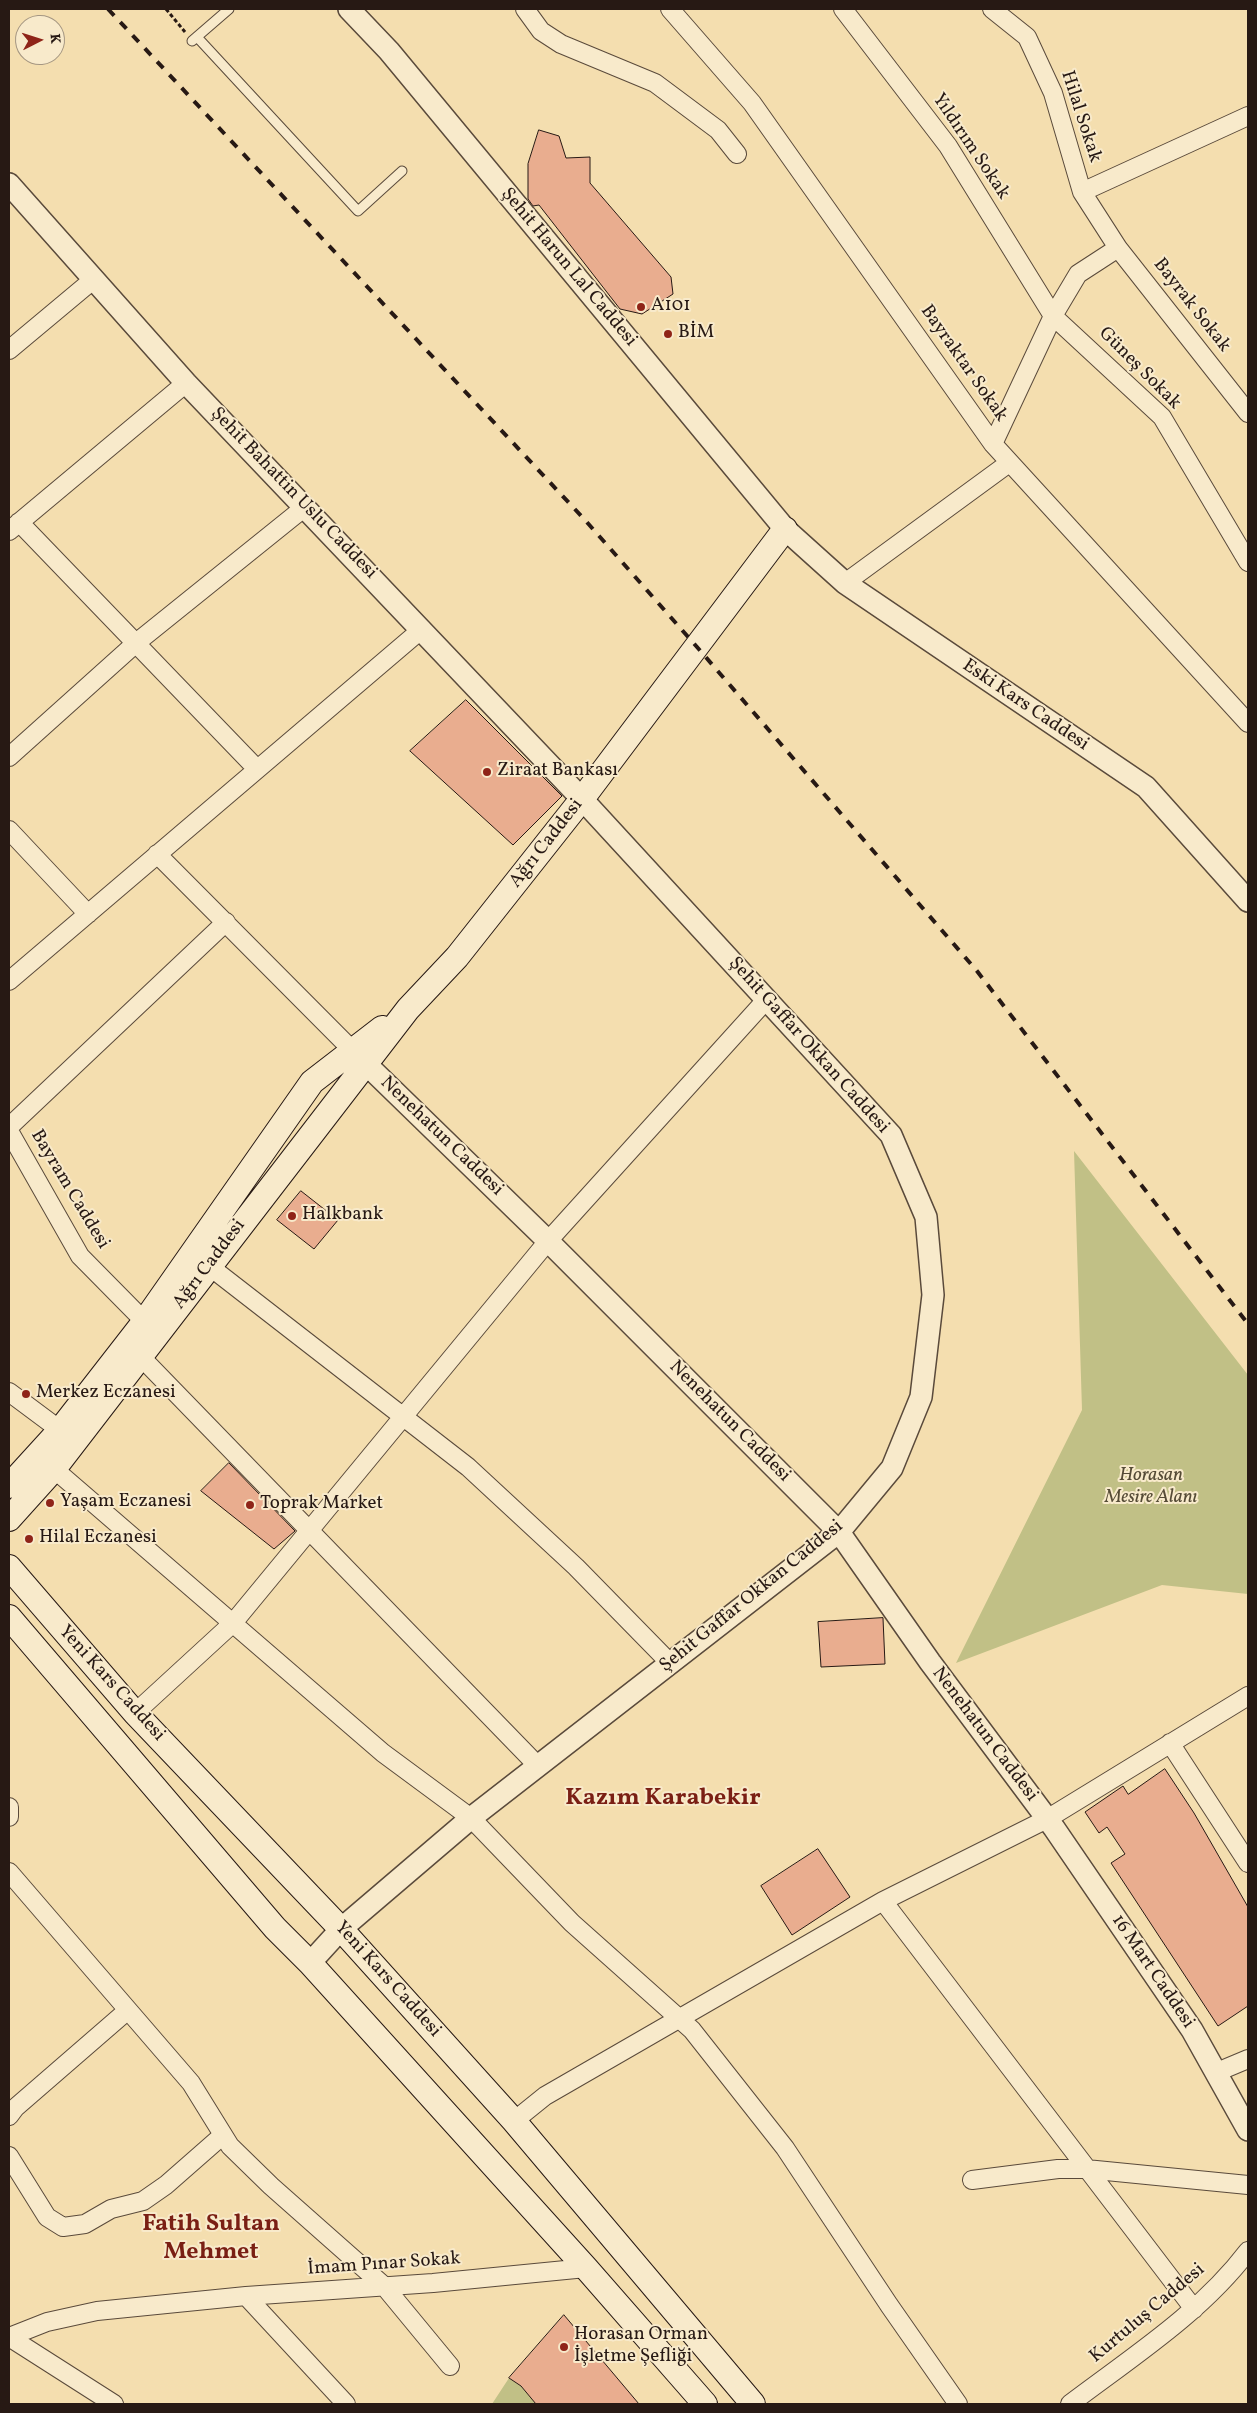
<!DOCTYPE html>
<meta charset="utf-8">
<style>
body{margin:0}
#map{position:relative;width:1257px;height:2413px;overflow:hidden;background:#f4deaf;font-family:Vollkorn,serif}
canvas{display:block}
.frame{position:absolute;inset:0;border:10px solid #271914;pointer-events:none}
.north{position:absolute;left:15px;top:15px;width:50px;height:50px;box-sizing:border-box;background:#f8eacb;border:1px solid #a49682;border-radius:50%;rotate:85deg;font-size:14px;font-weight:700;line-height:20px;text-align:center;color:#271914}
.north::after{content:'';display:block;margin:auto;width:18px;height:22px;background:#8f2418;clip-path:polygon(50% 0,100% 100%,50% 72%,0 100%)}
</style>
<div id="map">
<canvas width="1257" height="2413"></canvas>
<div class="frame"></div>
<div class="north">K</div>
</div>
<script>
const ctx = document.querySelector('canvas').getContext('2d');
ctx.lineJoin = 'round';
function paint(path, color) { ctx.fillStyle = color; ctx.fill(path, 'evenodd'); }
function trace(path, color, width, dash) { ctx.strokeStyle = color; ctx.lineWidth = width; ctx.lineCap = dash ? 'butt' : 'round'; ctx.setLineDash(dash || []); ctx.stroke(path); }
function drawText(font, color, halo, rows, align = 'center') {
  ctx.font = font + ' Vollkorn,serif'; ctx.lineWidth = 4; ctx.setLineDash([]); ctx.textBaseline = 'middle'; ctx.strokeStyle = halo; ctx.fillStyle = color; for (const [text, x, y, turn = 0] of rows) {
    ctx.save(); ctx.translate(x, y); ctx.rotate((+turn || 0) * Math.PI / 180); ctx.textAlign = isNaN(turn) ? turn : align; if (halo) ctx.strokeText(text, 0, 0); ctx.fillText(text, 0, 0); ctx.restore();
  }
}
paint(new Path2D(`
 M1074,1151L1248,1375V1594L1162,1585L956,1663L1082,1410Z
 M509,2378L521,2386L536,2404H492Z`), '#c1c086');
const building = new Path2D(`
 M539,130L559,136L566,158L590,157V183L671,277L673,294L642,314L620,309L539,205L533,206L528,199V164Z
 M466,700L562,796L513,845L410,751Z
 M301,1191L338,1220L314,1249L277,1220Z
 M229,1463L295,1531L274,1549L201,1491Z
 M883,1618L885,1664L821,1667L818,1622Z
 M1165,1769L1194,1813L1248,1907V2006L1218,2026L1111,1863L1125,1854L1107,1827L1099,1833L1085,1812L1123,1786L1128,1794Z
 M818,1849L850,1897L792,1935L761,1886Z
 M564,2315L639,2404H536L521,2386L509,2378Z`);
paint(building, '#e9ad8f');
trace(building, '#271914', 1);
const service = new Path2D(`
 M197,37L358,211L402,171
 M192,41L229,9`);
const minor = new Path2D(`
 M525,9L541,31L561,44L655,83L718,130L737,154
 M670,9L752,103L993,444L1248,723
 M843,9L948,146L1053,316L1162,417L1248,562
 M992,9L1027,37L1053,93L1082,192L1118,248L1248,413
 M1082,192L1248,116
 M9,350L94,279
 M993,444L1053,316L1078,274L1118,248
 M19,522L257,769
 M9,531L186,383
 M845,583L1009,463
 M9,757L136,643L305,507
 M9,830L88,914
 M157,854L361,1059
 M9,981L422,629
 M9,1127L226,922
 M9,1131L80,1256L153,1330
 M209,1266L468,1467L576,1567L670,1663
 M140,1356L538,1766
 M9,1392L60,1430
 M54,1469L383,1753L471,1818L572,1923L692,2030L785,2148L889,2305L958,2404
 M135,1713L233,1623L548,1241L766,1000
 M1170,1743L1248,1863
 M9,1807V1817
 M9,1872L191,2083L230,2146L271,2186L384,2286L450,2366
 M883,1901L1194,2309
 M1217,2072L1248,2059
 M9,2116L15,2108L128,2010
 M514,2121L545,2096L883,1901L1047,1819L1248,1696
 M9,2156L47,2217L63,2227L85,2224L111,2209L143,2201L166,2185L223,2135
 M972,2180L1058,2169H1086L1248,2185
 M246,2296L346,2404
 M9,2337L47,2322L97,2311L246,2296L433,2283L586,2268
 M9,2337L114,2404
 M1070,2404C1132,2357 1201,2313 1248,2251`);
const tertiary = new Path2D(`
 M349,9L389,51L785,529L845,583L1146,787L1248,901
 M9,184L186,383L582,799L891,1135L926,1217L933,1295L921,1397L892,1468L839,1532L471,1818L341,1929L310,1963
 M365,1063L548,1241L839,1532L930,1662L1054,1828L1192,2030L1248,2130`);
const secondary = new Path2D(`
 M9,1486L60,1430L144,1322L312,1082L382,1028
 M9,1519L54,1469L408,1009L457,957L582,799L785,529
 M9,1567L135,1713L341,1929L514,2121L753,2404
 M9,1617L275,1928L310,1963L586,2268L705,2404`);
trace(service, '#5a4a3b', 11);
trace(minor, '#5a4a3b', 20);
trace(tertiary, '#5a4a3b', 24);
trace(secondary, '#271914', 26);
trace(new Path2D(`
 M166,9L185,32`), '#271914', 3, [4, 2.5]);
trace(service, '#f8eacb', 9);
trace(minor, '#f8eacb', 18);
trace(tertiary, '#f8eacb', 21);
trace(secondary, '#f8eacb', 24);
trace(new Path2D(`
 M108,9L585,520L697,647L977,971L1248,1324`), '#271914', 4, [9, 9]);
for (const [x, y, r, color] of [
 [641,307,5,"#8f2418"],
 [668,334,5,"#8f2418"],
 [487,772,5,"#8f2418"],
 [292,1216,5,"#8f2418"],
 [26,1394,5,"#8f2418"],
 [50,1503,5,"#8f2418"],
 [250,1505,5,"#8f2418"],
 [29,1539,5,"#8f2418"],
 [564,2347,5,"#8f2418"]
]) { const dot = new Path2D(); dot.arc(x, y, r, 0, 2 * Math.PI); ctx.fillStyle = color; ctx.fill(dot); trace(dot, '#f8eacb', 2); }
drawText('19px', '#271914', '#f8eacb', [
 ["Hilal Sokak",1080,117,72],
 ["Yıldırım Sokak",970,147,56],
 ["Şehit Harun Lal Caddesi",568,268,50],
 ["Bayrak Sokak",1191,306,52],
 ["Bayraktar Sokak",963,364,55],
 ["Güneş Sokak",1139,369,45],
 ["Şehit Bahattin Uslu Caddesi",293,494,46],
 ["Eski Kars Caddesi",1025,706,34],
 ["Ağrı Caddesi",547,844,-52],
 ["Şehit Gaffar Okkan Caddesi",808,1046,48],
 ["Nenehatun Caddesi",441,1137,44],
 ["Bayram Caddesi",69,1190,59],
 ["Ağrı Caddesi",210,1265,-53],
 ["Nenehatun Caddesi",729,1422,45],
 ["Şehit Gaffar Okkan Caddesi",752,1597,-39],
 ["Yeni Kars Caddesi",111,1684,48],
 ["Nenehatun Caddesi",984,1735,53],
 ["16 Mart Caddesi",1152,1972,56],
 ["Yeni Kars Caddesi",387,1980,48],
 ["İmam Pınar Sokak",384,2265,-4],
 ["Kurtuluş Caddesi",1148,2314,-40]
]);
drawText('19px', '#271914', '#f8eacb', [
 ["A101",651,307],
 ["BİM",678,334],
 ["Ziraat Bankası",497,772],
 ["Halkbank",302,1216],
 ["Merkez Eczanesi",36,1394],
 ["Yaşam Eczanesi",60,1503],
 ["Toprak Market",260,1505],
 ["Hilal Eczanesi",39,1539],
 ["Horasan Orman",574,2336],
 ["İşletme Şefliği",574,2358]
], 'left');
drawText('italic 19px', '#554b36', '#f8eacb', [
 ["Horasan",1151,1477],
 ["Mesire Alanı",1151,1499]
]);
drawText('bold 24px', '#7a1f14', '#f8eacb', [
 ["Kazım Karabekir",663,1800],
 ["Fatih Sultan",211,2226],
 ["Mehmet",211,2254]
]);
</script>
